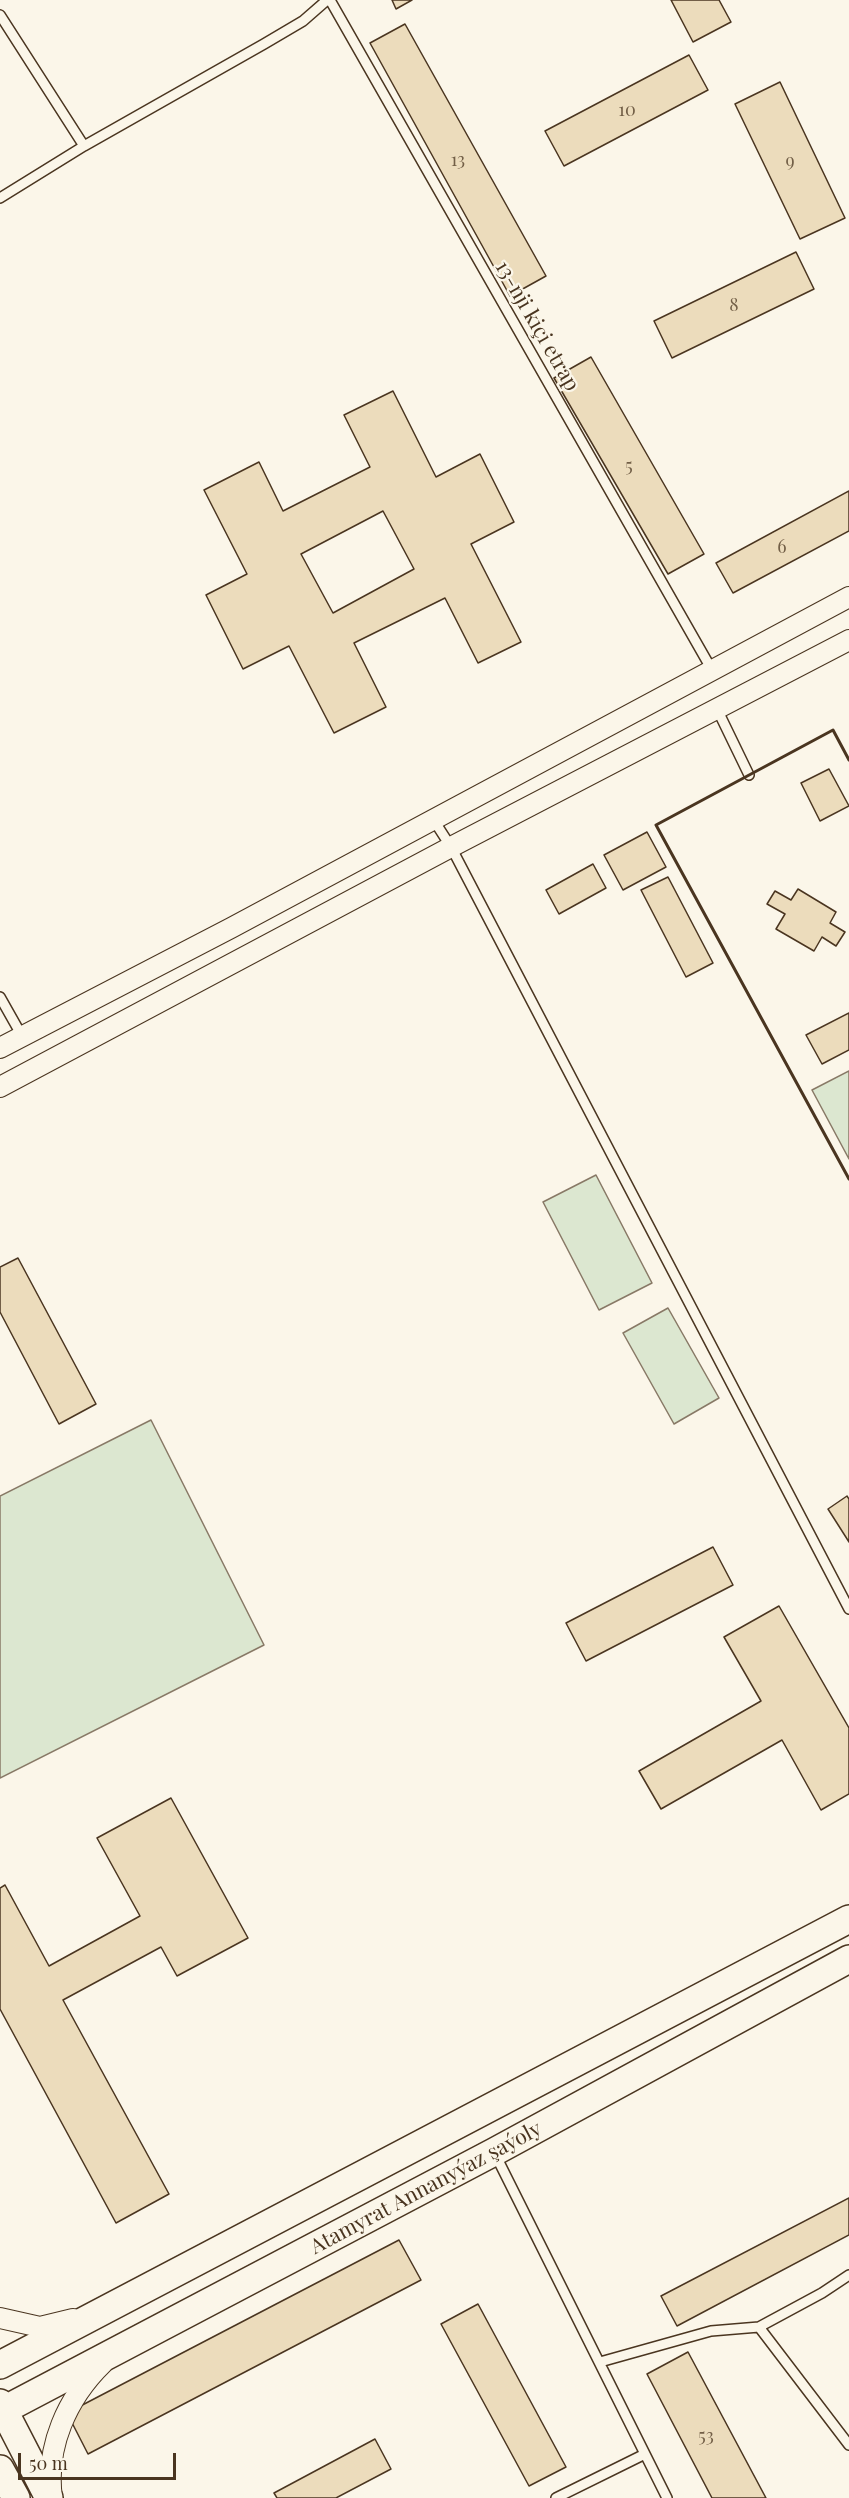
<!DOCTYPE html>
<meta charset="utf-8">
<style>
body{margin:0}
#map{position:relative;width:849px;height:2498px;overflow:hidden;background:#fbf6e9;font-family:"Playfair Display",serif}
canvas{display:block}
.scale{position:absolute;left:18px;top:2453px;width:158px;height:27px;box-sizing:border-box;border:3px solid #4a3520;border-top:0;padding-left:8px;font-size:18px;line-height:21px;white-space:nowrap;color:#4a3520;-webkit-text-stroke:4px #fbf6e9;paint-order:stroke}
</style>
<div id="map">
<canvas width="849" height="2498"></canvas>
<div class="scale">50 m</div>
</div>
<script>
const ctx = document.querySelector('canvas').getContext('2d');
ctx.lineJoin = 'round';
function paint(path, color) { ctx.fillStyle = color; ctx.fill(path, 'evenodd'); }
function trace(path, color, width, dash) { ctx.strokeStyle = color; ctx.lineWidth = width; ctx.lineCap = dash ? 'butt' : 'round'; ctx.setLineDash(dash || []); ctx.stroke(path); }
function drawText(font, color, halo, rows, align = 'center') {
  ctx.font = font + ' "Playfair Display",serif'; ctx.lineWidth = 4.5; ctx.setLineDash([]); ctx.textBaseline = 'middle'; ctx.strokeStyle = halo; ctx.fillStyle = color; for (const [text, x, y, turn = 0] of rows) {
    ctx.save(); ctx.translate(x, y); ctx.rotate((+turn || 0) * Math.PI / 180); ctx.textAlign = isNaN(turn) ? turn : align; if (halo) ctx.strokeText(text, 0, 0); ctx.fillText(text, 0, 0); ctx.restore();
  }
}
const green = new Path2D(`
 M849,1071V1159L812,1090Z
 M596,1175L652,1283L599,1310L543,1202Z
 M668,1308L719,1398L674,1424L623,1333Z
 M151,1420L264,1645L0,1778V1496Z`);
paint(green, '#dce7d0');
trace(green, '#887966', 1.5);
const building = new Path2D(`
 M392,0H412L396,9Z
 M671,0H719L731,22L693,42Z
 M405,24L546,276L510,296L370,43Z
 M689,55L708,90L564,166L545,131Z
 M780,82L845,218L800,239L735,104Z
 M796,252L814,289L672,358L654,321Z
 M591,357L704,554L668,574L554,378Z
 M393,391L436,477L480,454L514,522L471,544L521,642L478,663L445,598L354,643L386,707L334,733L289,646L243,669L206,595L247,574L204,490L259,462L283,511L370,467L344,415ZM383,511L414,569L333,613L301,554Z
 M849,491V531L733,593L716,563Z
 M829,769L849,806L820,821L801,783Z
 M647,832L666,867L623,890L604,855Z
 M593,864L606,888L559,914L546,890Z
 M668,877L713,963L686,977L641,890Z
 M798,889L836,912L830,923L845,932L836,946L822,937L814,951L776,929L785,914L767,904L775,891L791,900Z
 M849,1013V1050L822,1064L806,1035Z
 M18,1258L96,1404L59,1424L0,1312V1267Z
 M847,1496L849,1499V1542L828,1509Z
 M713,1547L733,1585L586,1661L566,1623Z
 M779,1606L849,1728V1794L821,1810L782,1740L661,1809L639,1771L761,1701L724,1637Z
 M171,1798L248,1938L177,1976L161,1947L63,2000L169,2194L116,2223L0,2009V1888L5,1885L49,1966L140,1916L97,1838Z
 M849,2198V2235L677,2326L661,2296Z
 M399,2240L421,2280L88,2454L67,2413Z
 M478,2304L566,2467L529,2486L441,2324Z
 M688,2352L766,2498H712L647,2374Z
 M375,2439L391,2469L336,2498H277L274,2493Z`);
paint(building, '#ecdcbc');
trace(building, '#4a3520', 1.5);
const lane = new Path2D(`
 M330,0L712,670
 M0,15L84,146L264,44L303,21L327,0
 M0,198L84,146
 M717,709L749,775
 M433,819L451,847L849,1609
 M0,997L22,1036
 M495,2154L667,2498
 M759,2327L849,2445
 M600,2362L711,2331L759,2327L822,2293L849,2275
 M556,2498L645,2454`);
const street = new Path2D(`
 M0,1048L231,928L849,597
 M0,1087L451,847L849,640
 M0,2318L40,2327L73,2319
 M52,2498C45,2447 67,2398 103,2363`);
const secondary = new Path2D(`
 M0,2365L849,1919
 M0,2403L49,2498
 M0,2412L494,2152L849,1959
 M0,2469L16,2498`);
trace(lane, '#4a3520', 12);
trace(street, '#4a3520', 22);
trace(secondary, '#4a3520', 30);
trace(lane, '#fbf6e9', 9);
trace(street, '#fbf6e9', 20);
trace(secondary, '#fbf6e9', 27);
trace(new Path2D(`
 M849,760L833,730L656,825L849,1179`), '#4a3520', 3);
drawText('18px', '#725f47', null, [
 ["10",627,110],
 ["13",458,160],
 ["9",790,161],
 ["8",734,305],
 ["5",629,466],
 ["6",782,547],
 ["53",706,2436]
]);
drawText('21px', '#4a3520', '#fbf6e9', [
 ["13-nji kiçi etrap",537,326,60],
 ["Atamyrat Annanyýaz şaýoly",426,2188,-28]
]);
</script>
